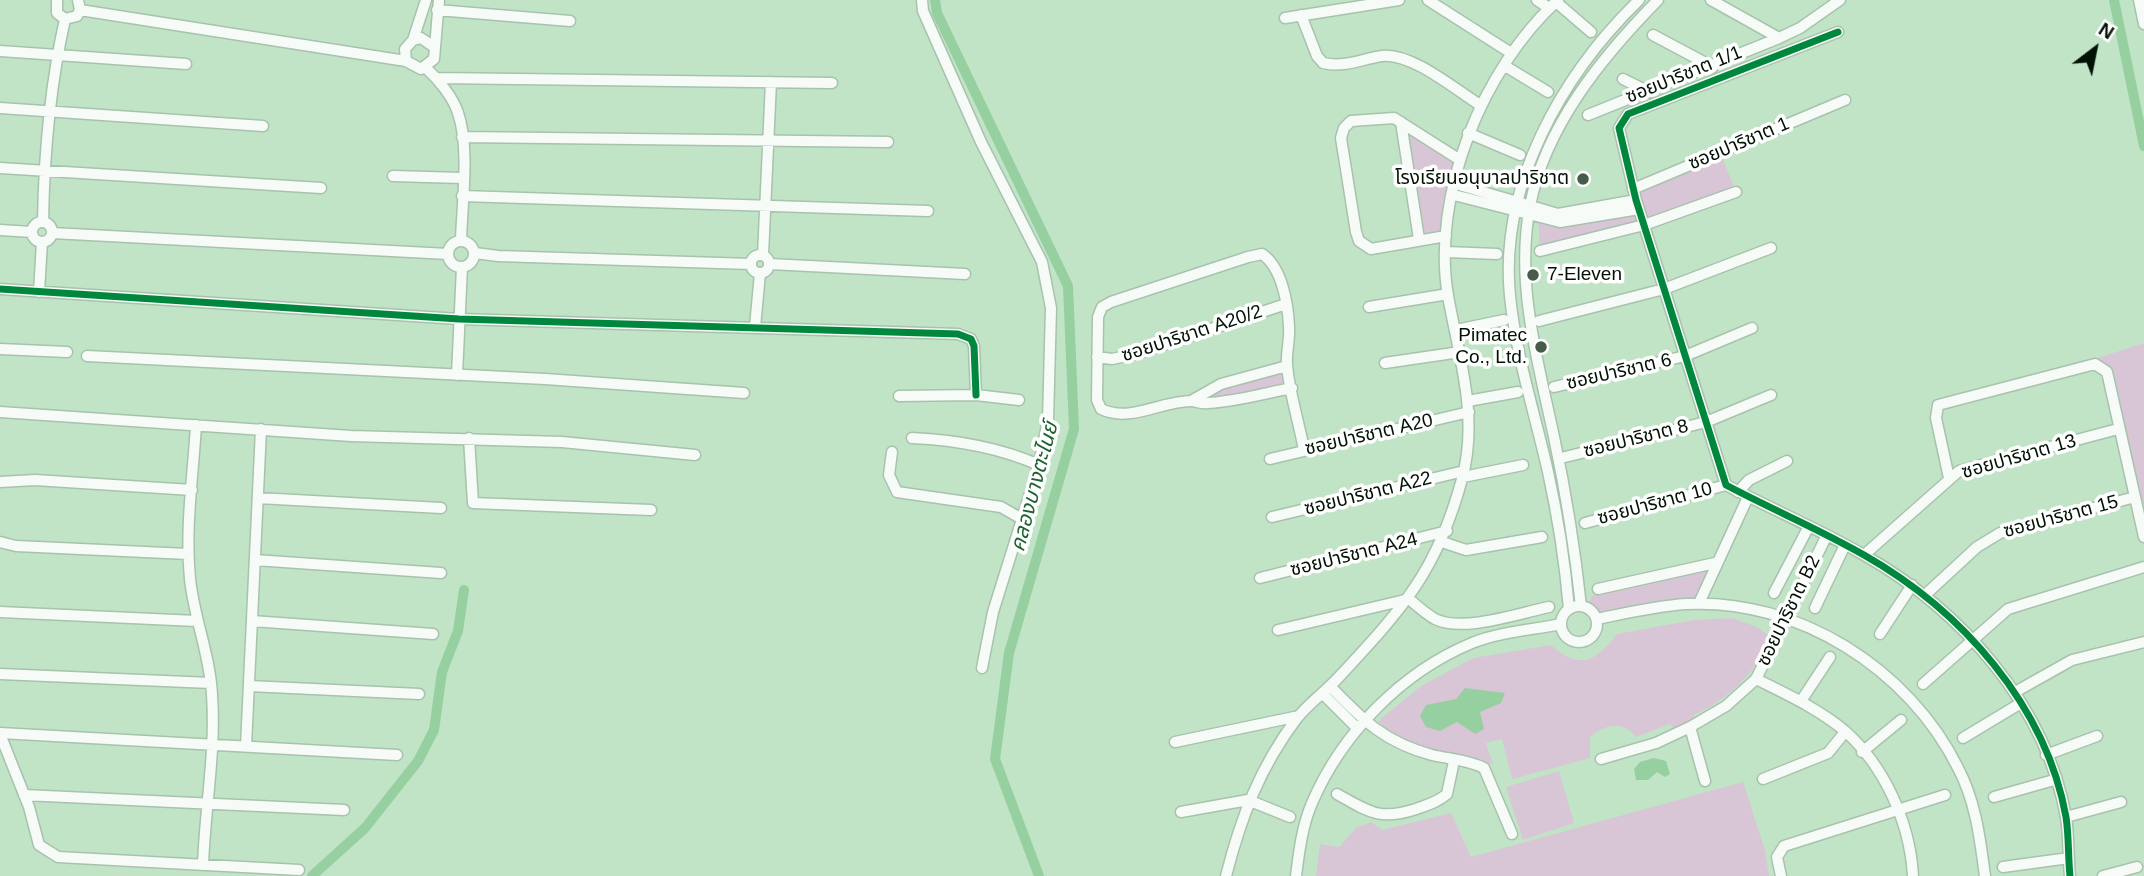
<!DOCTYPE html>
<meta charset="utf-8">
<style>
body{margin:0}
#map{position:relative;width:2144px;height:876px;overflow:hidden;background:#c1e4c7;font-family:Helvetica,sans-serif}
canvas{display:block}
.north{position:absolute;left:2060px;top:14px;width:70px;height:70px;-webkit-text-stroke:5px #fff;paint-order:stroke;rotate:32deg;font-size:19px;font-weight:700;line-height:28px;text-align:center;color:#001203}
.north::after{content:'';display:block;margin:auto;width:24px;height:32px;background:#001203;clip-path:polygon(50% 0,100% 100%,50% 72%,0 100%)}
</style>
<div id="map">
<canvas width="2144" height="876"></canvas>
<div class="north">N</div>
</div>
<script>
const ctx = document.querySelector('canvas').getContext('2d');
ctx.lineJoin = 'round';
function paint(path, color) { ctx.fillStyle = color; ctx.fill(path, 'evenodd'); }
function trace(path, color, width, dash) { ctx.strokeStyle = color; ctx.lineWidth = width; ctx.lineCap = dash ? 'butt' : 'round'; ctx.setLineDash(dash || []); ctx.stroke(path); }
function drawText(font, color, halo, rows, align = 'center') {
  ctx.font = font + ' Helvetica,"Noto Sans Thai",sans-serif'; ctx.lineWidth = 7; ctx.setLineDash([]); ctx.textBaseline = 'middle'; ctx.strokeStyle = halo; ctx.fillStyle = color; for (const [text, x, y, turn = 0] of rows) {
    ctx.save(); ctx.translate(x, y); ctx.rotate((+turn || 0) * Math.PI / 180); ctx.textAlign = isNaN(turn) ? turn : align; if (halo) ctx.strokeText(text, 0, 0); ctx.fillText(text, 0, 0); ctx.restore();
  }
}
paint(new Path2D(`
 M1401,122L1460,160L1446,236L1419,239Z
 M1720,152L1736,192L1540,251L1538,217L1639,209L1633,189Z
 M2144,343V539L2112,391L2095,359Z
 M1287,366L1292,388L1204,404V392Z
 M1712,566L1700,601L1598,616L1589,605L1591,597L1598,593Z
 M1732,618L1757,627L1771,637C1755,674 1730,698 1694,715L1696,721L1676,731L1670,724L1636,737C1622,720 1606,724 1590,737V758L1512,779L1502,739L1486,743L1493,764C1456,758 1403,751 1378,721L1421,686L1473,658L1551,645C1581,672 1597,660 1617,634L1694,620Z
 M1559,771L1574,823L1523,840L1506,787Z
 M1743,782L1765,850L1769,876H1316L1320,844L1339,847L1356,828L1371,822L1382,830L1451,813L1471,857Z`), '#d8c6d7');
paint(new Path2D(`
 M1465,688L1505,693L1501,703L1480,712L1484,729L1475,734L1457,722L1440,731L1426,727L1420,716L1426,705L1456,699Z
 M1654,758L1666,761L1670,774L1665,777L1657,772L1648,780H1636L1634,769L1640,762Z`), '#96cfa0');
trace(new Path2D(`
 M935,0L937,13L1068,286L1074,429L1009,653L995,759L1039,876
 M2114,0L2144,146
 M312,876L365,828L418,761L434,730L442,672L458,631L464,590`), '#96cfa0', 10);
const minor = new Path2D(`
 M57,0V13L65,19L77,16L80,10L78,0
 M922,0L923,11L981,142L1042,262L1051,308L1048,421L1039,465L993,612L982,668
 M1428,0L1511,53
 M1537,0L1549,8
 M1711,0L1779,38
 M2139,0L2144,24
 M1556,2L1591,32
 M80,10L406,61
 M437,10L570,21
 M1301,15L1317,56L1323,63C1345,68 1361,59 1382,56C1411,52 1456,90 1480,105
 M1285,18L1399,0
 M1838,32L1628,114L1619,128L1636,200L1726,485C1771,509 1819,529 1864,555C1961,610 2046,705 2066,817C2069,836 2068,857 2070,876
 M1653,35L1713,67
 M413,40L426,0
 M434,47L421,38L413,40L405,49L406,61L421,69L434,59L439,0
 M0,51L186,64
 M1505,66L1548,92
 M426,68C438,79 453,97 458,113C470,147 462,204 461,240
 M437,78L832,83
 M1623,79L1649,92
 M0,108L263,126
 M1588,115L1779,38L1800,28L1840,0
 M1401,122L1419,239
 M1468,133L1520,155
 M462,137L888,142
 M0,168L321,188
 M393,176L462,178
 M1456,184L1558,214L1636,200
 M1633,189L1845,100
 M1454,195L1560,222L1639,209
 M462,196L928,211
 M43,222C44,155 50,86 65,19
 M32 232a10 10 0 1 1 20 0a10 10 0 1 1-20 0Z
 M0,230L32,232
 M52,233L448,254
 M1446,236L1371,249L1359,241L1356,232L1341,138L1344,128L1351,121L1394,118L1460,160
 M448 254a13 13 0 1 1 26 0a13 13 0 1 1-26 0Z
 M1540,251L1644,225L1736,192
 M1446,252L1497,254
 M475,253L498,256L751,264
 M751 264a9 9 0 1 1 18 0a9 9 0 1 1-18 0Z
 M763,255L771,82
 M770,264L965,274
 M0,289L459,319L958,334L971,339L974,346L976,395
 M39,292L42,242
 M1369,307L1448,294
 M1539,321L1664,289L1771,248
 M755,327L760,273
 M1456,330L1504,320
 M0,349L67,352
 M87,356L545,379L744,393
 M1097,357L1112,359L1136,354L1286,304
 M1385,363L1460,352
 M457,375L462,267
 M1554,387L1685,356L1752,328
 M1292,388C1265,393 1235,402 1207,403C1201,404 1196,401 1191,401C1161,401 1130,423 1101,409L1097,400L1098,317L1102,307L1111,302L1248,257L1262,254C1282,267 1288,304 1289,327C1290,340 1286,352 1287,365C1289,392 1299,422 1304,450
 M899,396L976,395L1019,400
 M1191,401L1221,384L1287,366
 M1468,401L1518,392
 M0,412L351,436L562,442L695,455
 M196,425C193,476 185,528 190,579C194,618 210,655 212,695C216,751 205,808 203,865
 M469,438L473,503L651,510
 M912,438C957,440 998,447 1039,465
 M892,452L889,475L897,492L1001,507L1022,519
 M1565,457L1706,422L1771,395
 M1270,459L1469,412
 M1463,477L1523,465
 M1949,478L1936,418L1938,405L2095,364L2107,372L2144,537
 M0,482L35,480L192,490
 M1738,492L1749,480L1787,461
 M258,498L441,508
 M1272,517L1464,471
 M1585,523L1726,485
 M0,542L16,546L188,554
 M1442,542L1466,550L1542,537
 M1864,555L1959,471L2118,429
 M255,560L441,573
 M1260,578L1447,531
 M1598,589L1715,563
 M1774,593L1809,526
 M1925,595L1977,547L2000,533L2135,497
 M1700,601L1748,497
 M1561 624a18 18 0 1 1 36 0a18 18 0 1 1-36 0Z
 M1581,606C1575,550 1566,493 1554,437C1538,361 1515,284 1530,206C1545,126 1603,56 1658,0
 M1815,608L1845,545
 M1569,609C1565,563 1558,517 1548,472C1535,414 1516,356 1510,296C1499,185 1562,75 1639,0
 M0,612L197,621
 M1597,619C1626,613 1656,606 1686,604C1798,598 1909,669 1958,768C1976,802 1980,839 1985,876
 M252,621L433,634
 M1278,630L1409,599C1417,606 1426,614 1435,619C1463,633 1519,613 1549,607
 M1880,634L1912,585
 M0,674L211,683
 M1756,679C1786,694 1819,709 1845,731C1885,767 1910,823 1913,876
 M1923,684L2008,609L2144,567
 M249,686L419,694
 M1330,686C1364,721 1384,742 1432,755C1449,759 1469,760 1484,768L1512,834
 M2015,692L2072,660L2144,642
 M1323,694L1358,729
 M1801,701L1830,657
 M1690,727L1705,781
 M0,733L397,755
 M0,734L29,807L39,845L58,857L299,870
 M1963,738L2021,703
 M1175,742L1299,716
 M246,746L261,429
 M1862,752L1901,720
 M2046,755L2097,736
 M1601,759L1656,743L1690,727L1726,706L1756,679L1827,535
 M1763,779L1828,753L1845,732
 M1337,794C1369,812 1380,821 1416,809C1427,805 1438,802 1447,794L1454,761
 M24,795L344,810
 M1994,797L2054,780
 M1181,812L1248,800L1290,817
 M2066,817L2121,802
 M2003,867L2069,858
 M1226,876C1241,817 1260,767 1297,718C1308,704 1326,691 1338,678C1402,609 1437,572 1462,479C1479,417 1459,357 1448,296C1431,195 1483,68 1558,0
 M1296,876C1299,852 1302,826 1312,803C1342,733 1402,672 1472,643C1499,632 1532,630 1561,624
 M1781,876L1777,857L1784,846L1945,795
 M2103,876L2137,867`);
trace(minor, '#a8c2ad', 13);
trace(minor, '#f6fbf7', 10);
trace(new Path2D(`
 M1838,32L1628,114L1619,128L1636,200L1726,485C1771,509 1819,529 1864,555C1961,610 2046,705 2066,817C2069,836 2068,857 2070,876
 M0,289L459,319L958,334L971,339L974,346L976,395`), '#00873e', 7);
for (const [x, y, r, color] of [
 [1583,179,7,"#445c48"],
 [1533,275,7,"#445c48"],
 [1541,347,7,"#445c48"]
]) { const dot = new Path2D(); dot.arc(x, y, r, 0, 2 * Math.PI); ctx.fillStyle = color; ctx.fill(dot); trace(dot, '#fff', 2.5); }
drawText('19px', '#001203', '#fff', [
 ["ซอยปาริชาต 1/1",1684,75,-22],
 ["ซอยปาริชาต 1",1739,144,-23],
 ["ซอยปาริชาต A20/2",1192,334,-18],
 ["ซอยปาริชาต 6",1619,372,-13],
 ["ซอยปาริชาต A20",1369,435,-13],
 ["ซอยปาริชาต 8",1636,439,-14],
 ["ซอยปาริชาต 13",2019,457,-16],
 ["ซอยปาริชาต A22",1368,494,-14],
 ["ซอยปาริชาต 10",1655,504,-15],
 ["ซอยปาริชาต 15",2061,517,-15],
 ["ซอยปาริชาต A24",1354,555,-14],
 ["ซอยปาริชาต B2",1789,611,-64]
]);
drawText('19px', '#001203', '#fff', [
 ["โรงเรียนอนุบาลปาริชาต",1569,179],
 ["7-Eleven",1547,275,"left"],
 ["Pimatec",1527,336],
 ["Co., Ltd.",1527,358]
], 'right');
drawText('italic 21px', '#1c6231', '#fff', [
 ["คลองบางตะไนย์",1035,487,-75]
]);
</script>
